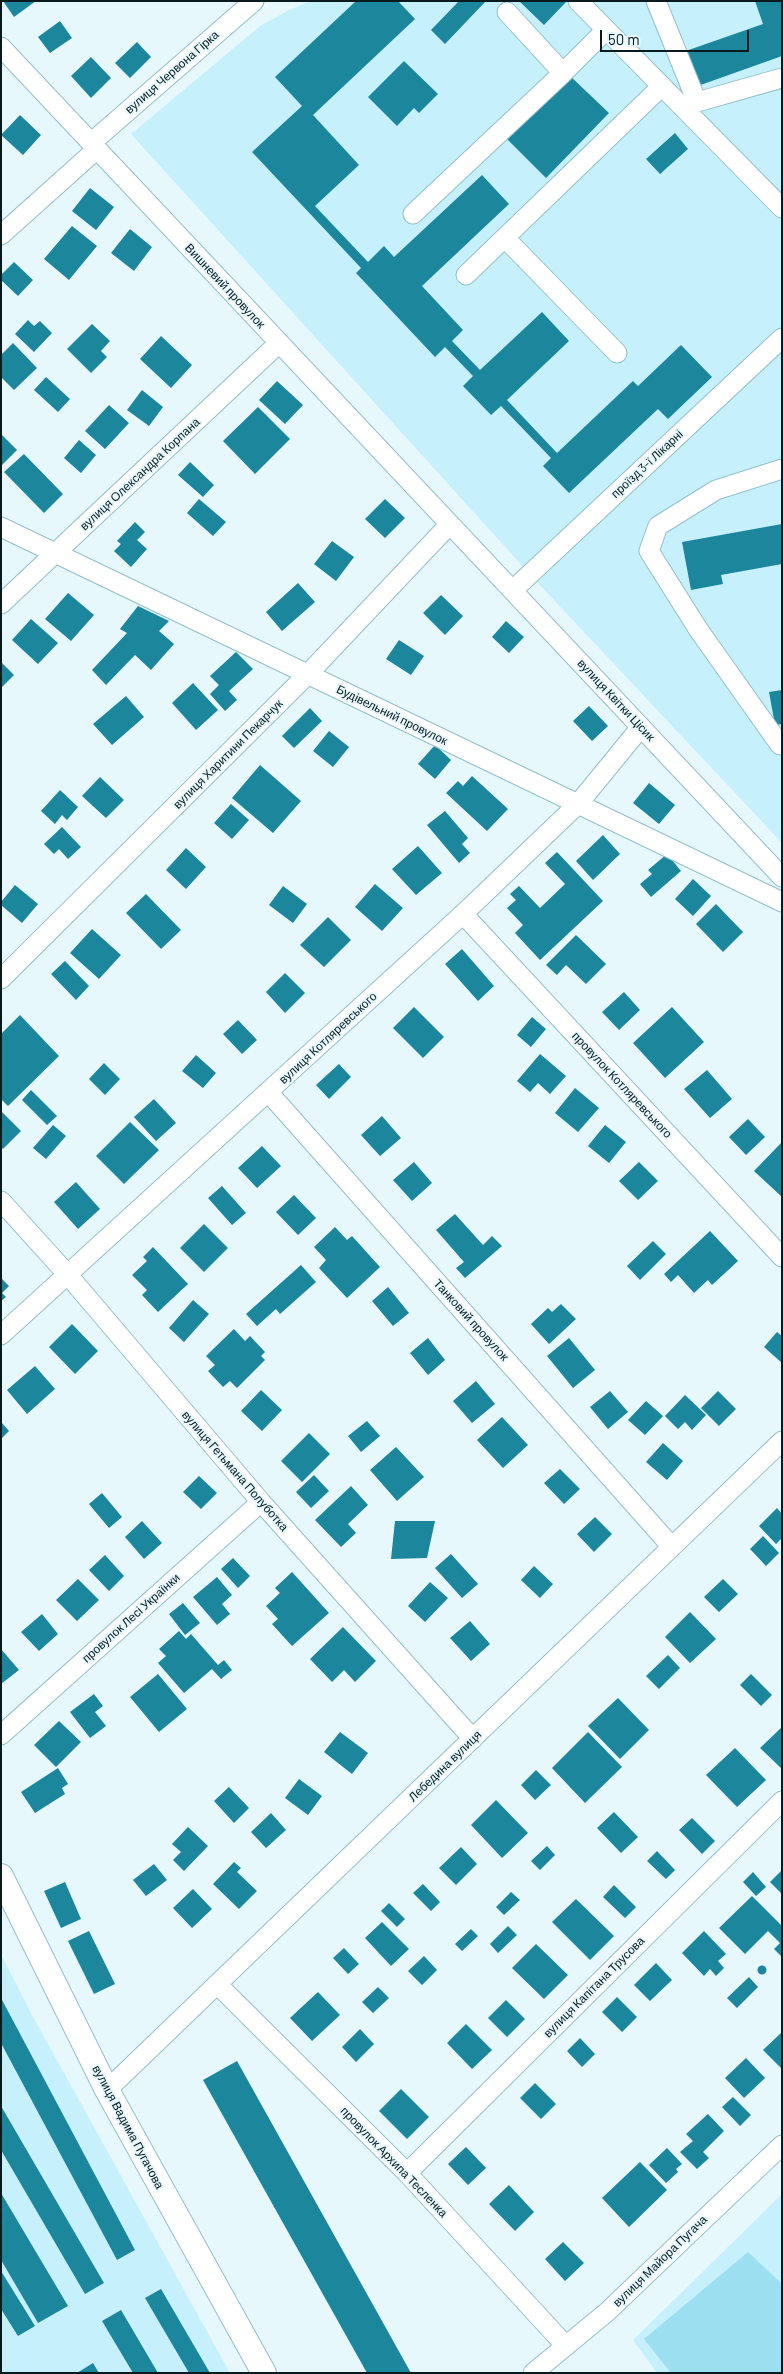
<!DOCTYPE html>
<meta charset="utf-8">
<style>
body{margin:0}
#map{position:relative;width:783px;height:2374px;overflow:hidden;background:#e7f8fd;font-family:Barlow,sans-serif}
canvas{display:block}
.frame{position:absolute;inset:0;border:2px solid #081a1e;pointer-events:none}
.scale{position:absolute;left:600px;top:30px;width:149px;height:22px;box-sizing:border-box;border:2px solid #081a1e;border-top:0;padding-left:6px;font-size:15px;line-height:18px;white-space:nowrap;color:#081a1e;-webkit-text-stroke:4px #e7f8fd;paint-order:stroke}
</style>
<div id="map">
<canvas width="783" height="2374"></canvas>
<div class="frame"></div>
<div class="scale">50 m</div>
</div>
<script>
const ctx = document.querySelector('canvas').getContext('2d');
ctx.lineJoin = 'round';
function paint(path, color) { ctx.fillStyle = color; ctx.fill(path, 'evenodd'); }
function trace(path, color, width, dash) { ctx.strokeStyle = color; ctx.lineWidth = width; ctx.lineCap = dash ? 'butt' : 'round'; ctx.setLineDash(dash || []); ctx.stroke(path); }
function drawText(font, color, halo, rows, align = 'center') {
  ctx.font = font + ' Barlow,sans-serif'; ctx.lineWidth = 4; ctx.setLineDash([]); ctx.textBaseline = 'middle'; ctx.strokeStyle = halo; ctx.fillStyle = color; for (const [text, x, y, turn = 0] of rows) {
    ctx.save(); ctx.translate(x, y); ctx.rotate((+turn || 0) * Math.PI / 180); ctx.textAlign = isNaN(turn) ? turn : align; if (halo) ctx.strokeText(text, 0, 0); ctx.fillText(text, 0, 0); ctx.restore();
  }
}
paint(new Path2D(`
 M311,1H782V843L536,581L131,134L260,26L289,10Z
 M1,1954L32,2015L230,2373H1Z
 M782,2194V2373H657L633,2340Z`), '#c6f1fc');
paint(new Path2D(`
 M748,2252L782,2284V2373H671L644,2339Z`), '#9bdff0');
paint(new Path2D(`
 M3,1H36L14,17Z
 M356,1H398L415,19L313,115L359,165L315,206L368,262L384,246L394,257L482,175L509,204L422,286L463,330L452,341L480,370L542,312L569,341L507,400L557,453L633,381L638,386L681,345L712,377L668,419L658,409L569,493L543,466L551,458L501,406L491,415L463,386L473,376L445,347L435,357L356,273L361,268L252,152L302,106L275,77Z
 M459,1H486L445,44L431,30Z
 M519,1H565L566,2L544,25Z
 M755,1H782V56L695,87L683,52L763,24Z
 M60,21L72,38L50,53L38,37Z
 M137,42L151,57L130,78L115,63Z
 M91,57L111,78L91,98L71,76Z
 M404,61L438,94L419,113L414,108L397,126L368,97Z
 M569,75L609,113L546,178L507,139Z
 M20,115L41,135L23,155L1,135Z
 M675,133L688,149L660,174L646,159Z
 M90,188L114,207L96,230L72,211Z
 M72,226L97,246L69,280L44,259Z
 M130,229L152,247L134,271L111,253Z
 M14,262L33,280L18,296L1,280V275Z
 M28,320L34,326L40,321L52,333L34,352L15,334Z
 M92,324L110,341L101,351L107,357L91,373L67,349Z
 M161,336L192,365L171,388L140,359Z
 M13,343L37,368L14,390L1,377V355Z
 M46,377L70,399L58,412L34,390Z
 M277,381L303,405L285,424L259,400Z
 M142,390L163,407L149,426L127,410Z
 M109,405L129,423L105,449L85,431Z
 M258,407L290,439L255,474L223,441Z
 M1,434L17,450L1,466Z
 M79,440L96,455L81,473L64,458Z
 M24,454L63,494L44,513L4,472Z
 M190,462L214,485L203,497L178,475Z
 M199,499L226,522L213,536L187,513Z
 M385,499L405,518L385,538L365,519Z
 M135,522L145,532L137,540L147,549L131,567L114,551L121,544L117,541Z
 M782,524V564L721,575L723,584L691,590L682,542Z
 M332,541L354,557L336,581L314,564Z
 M298,583L315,602L282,631L266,612Z
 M68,593L94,615L71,641L45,619Z
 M441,595L463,616L445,635L423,613Z
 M138,606L169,621L159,631L174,644L151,670L135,655L106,685L92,670L127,633L120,629Z
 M31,619L58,643L38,664L12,640Z
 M506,621L524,637L509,653L492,637Z
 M399,640L424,656L411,675L386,659Z
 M236,652L253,669L229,691L237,700L225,711L210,694L219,685L210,676Z
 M1,662L14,675L1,688Z
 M193,683L218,710L196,730L172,703Z
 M782,690V724L775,725L769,692Z
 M126,696L144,717L112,745L93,724Z
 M589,706L608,726L592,741L573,721Z
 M310,708L322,721L294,748L282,736Z
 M329,731L349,747L333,767L313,751Z
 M435,745L451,760L435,779L418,764Z
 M260,765L301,801L273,833L232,798Z
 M472,776L508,809L487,831L446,793L458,781L463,786Z
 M100,777L124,800L106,818L82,796Z
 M649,783L675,805L659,824L633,803Z
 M60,790L78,807L67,820L62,815L55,824L41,811Z
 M231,804L249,820L232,839L214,823Z
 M445,811L468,838L462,844L470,853L459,863L427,825Z
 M62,827L81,847L68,859L59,849L54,854L44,844Z
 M603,835L620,854L593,880L576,861Z
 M418,846L442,873L416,895L392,869Z
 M186,848L206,867L186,889L166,870Z
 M557,852L603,901L540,960L515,933L523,925L507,908L516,900L510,894L519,886L540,908L565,884L545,863Z
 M667,854L681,871L651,897L640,884L652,874L648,870Z
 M693,879L711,896L693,916L675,899Z
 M375,884L403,908L382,931L355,907Z
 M15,885L38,904L22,923L1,905V902Z
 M283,886L307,904L293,923L269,905Z
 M146,894L181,930L161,949L126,913Z
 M716,904L743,932L723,952L696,924Z
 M328,917L351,940L324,967L300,945Z
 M92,929L121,955L99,979L70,953Z
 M576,935L606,964L586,984L566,965L557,975L546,965Z
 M462,949L494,986L478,1001L445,964Z
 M65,961L89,986L76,1000L51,974Z
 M285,973L305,993L285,1013L266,992Z
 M624,992L640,1010L619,1030L602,1012Z
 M414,1007L444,1037L423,1058L393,1028Z
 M672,1007L704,1042L665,1078L633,1043Z
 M20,1015L59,1056L8,1106L1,1099V1034Z
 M532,1017L546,1029L531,1047L517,1035Z
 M238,1020L257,1040L242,1054L223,1034Z
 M540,1054L566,1076L550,1094L538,1083L530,1092L517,1081Z
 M196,1055L216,1073L203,1088L182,1071Z
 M104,1063L120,1079L105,1095L89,1079Z
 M339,1064L351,1077L329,1099L316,1085Z
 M707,1070L732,1099L710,1118L684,1089Z
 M575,1088L599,1108L578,1132L555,1113Z
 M31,1090L57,1116L47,1125L22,1100Z
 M154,1099L176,1123L156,1141L134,1117Z
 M1,1111L21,1131L3,1149L1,1147Z
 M382,1116L401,1138L380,1156L361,1135Z
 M748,1119L765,1137L746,1155L729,1137Z
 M130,1122L159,1150L124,1184L96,1156Z
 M53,1125L66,1136L46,1159L33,1148Z
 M605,1125L626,1142L609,1163L588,1146Z
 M782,1142V1197L754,1171Z
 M262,1146L281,1166L257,1188L238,1168Z
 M414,1162L432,1183L412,1201L393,1180Z
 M639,1162L658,1181L638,1200L619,1181Z
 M76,1182L100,1209L78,1229L54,1202Z
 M222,1186L246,1213L232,1225L208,1198Z
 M294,1195L316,1218L298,1235L276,1212Z
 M455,1214L483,1245L492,1236L502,1246L465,1278L456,1268L464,1262L436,1230Z
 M204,1224L228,1248L204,1272L180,1248Z
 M335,1227L347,1240L352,1236L380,1267L347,1298L319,1268L326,1260L314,1247Z
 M710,1231L738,1261L712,1285L708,1280L694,1293L678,1275L671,1282L664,1274Z
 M653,1241L666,1254L640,1280L627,1266Z
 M153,1247L188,1284L158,1312L142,1295L147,1290L132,1275L147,1261L143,1257Z
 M301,1265L316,1282L280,1314L276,1309L257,1326L246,1314Z
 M1,1278L9,1286L2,1293L6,1297L1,1301Z
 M388,1287L409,1313L393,1326L372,1301Z
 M193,1300L209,1314L184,1342L169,1328Z
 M561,1304L576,1319L549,1344L531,1324L548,1308L552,1312Z
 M72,1324L98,1351L75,1374L49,1347Z
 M234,1329L245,1341L250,1336L265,1352L261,1356L265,1360L237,1388L230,1381L223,1387L208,1371L215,1365L206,1356Z
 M777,1332L782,1336V1363L764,1347Z
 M428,1338L445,1360L428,1375L410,1353Z
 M569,1338L595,1370L573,1388L547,1356Z
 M35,1366L55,1389L27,1414L7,1390Z
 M476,1381L495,1404L472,1423L453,1401Z
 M261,1390L282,1410L262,1431L241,1411Z
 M610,1391L628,1412L608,1429L590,1407Z
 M718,1391L736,1409L719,1426L701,1408Z
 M685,1395L706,1415L692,1430L685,1422L678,1429L665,1416Z
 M646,1401L663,1416L645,1435L628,1420Z
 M502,1417L528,1445L503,1468L477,1440Z
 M367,1421L380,1436L361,1452L348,1436Z
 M1,1422L9,1431L1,1439Z
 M309,1433L330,1454L302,1482L281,1461Z
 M663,1443L683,1461L667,1480L646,1462Z
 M396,1447L424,1477L397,1501L370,1470Z
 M560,1469L580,1489L564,1504L544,1483Z
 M314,1475L329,1491L311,1508L296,1492Z
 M199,1476L217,1493L201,1509L183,1492Z
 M351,1486L368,1505L348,1524L356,1533L341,1547L315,1520Z
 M102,1493L122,1517L109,1528L89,1504Z
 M777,1508L782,1514V1538L776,1544L759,1526Z
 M595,1517L612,1534L594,1552L577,1534Z
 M142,1521L162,1543L144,1559L125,1537Z
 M395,1521H435L427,1558L391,1559Z
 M763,1536L779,1553L766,1566L750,1549Z
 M451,1554L478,1584L462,1598L435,1568Z
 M105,1555L124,1576L109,1591L89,1570Z
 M233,1558L250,1576L238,1588L221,1569Z
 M534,1566L553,1584L540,1598L521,1580Z
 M292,1572L329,1613L292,1646L272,1624L278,1619L266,1606L280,1593L275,1588Z
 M217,1577L232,1595L222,1604L230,1614L217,1625L193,1597Z
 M78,1579L99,1600L77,1621L56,1600Z
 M723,1579L738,1594L719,1612L704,1597Z
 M430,1582L448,1598L425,1622L408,1606Z
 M183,1603L200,1623L185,1635L169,1614Z
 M690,1612L716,1639L690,1663L665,1637Z
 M42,1614L58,1634L39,1651L21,1632Z
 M470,1621L490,1644L471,1661L450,1638Z
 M343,1627L376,1661L355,1682L344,1670L332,1682L310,1659Z
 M179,1631L186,1639L191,1634L218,1665L224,1660L232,1670L221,1679L212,1669L184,1693L158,1663L166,1656L159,1649Z
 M1,1649L19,1670L1,1684Z
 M668,1655L680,1668L659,1689L646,1676Z
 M158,1674L187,1709L159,1732L130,1697Z
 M751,1674L772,1695L761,1706L740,1685Z
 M94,1694L103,1706L95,1712L106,1726L90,1738L70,1712Z
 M618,1698L649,1730L620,1759L588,1726Z
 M59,1721L81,1742L56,1767L34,1745Z
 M782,1727V1769L760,1748Z
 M340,1732L368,1753L352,1774L324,1752Z
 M588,1732L622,1767L585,1803L552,1768Z
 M735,1748L766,1780L737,1807L706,1775Z
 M58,1768L68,1784L62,1788L65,1794L35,1813L21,1792Z
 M536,1770L551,1785L535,1800L521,1785Z
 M299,1779L322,1796L308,1815L285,1798Z
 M229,1787L249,1808L234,1823L214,1801Z
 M496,1800L528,1833L502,1858L471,1825Z
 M614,1812L638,1837L621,1853L597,1828Z
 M271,1813L286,1830L266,1848L251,1832Z
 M692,1818L715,1841L702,1854L679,1830Z
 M188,1827L208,1846L184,1871L173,1860L181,1852L172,1844Z
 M547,1846L555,1855L540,1870L531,1861Z
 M461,1847L477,1864L456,1885L439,1868Z
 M657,1851L675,1870L666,1879L647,1861Z
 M234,1862L241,1868L237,1872L257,1891L239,1909L213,1884Z
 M154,1864L167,1880L146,1896L133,1880Z
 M782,1870V1894L770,1882Z
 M753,1872L766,1887L756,1896L743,1882Z
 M65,1882L81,1919L61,1928L44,1891Z
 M423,1884L440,1902L431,1911L413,1893Z
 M614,1885L636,1907L625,1918L603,1897Z
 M193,1889L212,1909L192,1928L173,1908Z
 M511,1892L520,1900L504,1915L496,1907Z
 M752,1896L782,1926V1957L774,1949L780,1943L768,1931L745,1954L719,1928Z
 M576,1899L614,1936L590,1960L552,1922Z
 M389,1903L405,1919L397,1927L381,1911Z
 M382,1922L409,1949L391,1966L365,1938Z
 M508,1926L517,1935L498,1953L490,1944Z
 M471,1929L478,1936L462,1951L455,1944Z
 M89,1931L115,1984L94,1994L68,1941Z
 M704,1931L726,1954L718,1961L724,1968L716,1976L710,1969L704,1976L682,1953Z
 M536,1944L568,1975L544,1999L512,1968Z
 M344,1948L359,1964L348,1974L333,1958Z
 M424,1956L437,1970L422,1985L408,1971Z
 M656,1963L672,1980L650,2001L634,1985Z
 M757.5 1970a4.5 4.5 0 1 1 9 0a4.5 4.5 0 1 1-9 0Z
 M749,1977L758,1987L737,2008L727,1998Z
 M378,1987L389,1998L373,2013L362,2002Z
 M318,1992L340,2015L312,2041L290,2018Z
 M617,1997L637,2017L622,2032L602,2012Z
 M1,1998L135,2250L117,2260L1,2043Z
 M506,2000L525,2019L507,2037L488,2018Z
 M466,2024L492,2050L472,2069L447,2043Z
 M360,2029L374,2044L356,2062L342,2047Z
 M782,2032V2069L763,2050Z
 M580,2038L595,2054L582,2067L567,2051Z
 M746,2058L765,2078L744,2098L725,2078Z
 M237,2061L411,2373H367L203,2080Z
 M535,2083L556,2104L541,2119L520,2098Z
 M401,2089L429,2117L407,2139L379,2111Z
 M733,2097L751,2115L740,2126L722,2107Z
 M1,2106L104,2283L85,2294L1,2150Z
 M708,2114L724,2131L703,2152L709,2158L697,2169L680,2152L693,2141L686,2134Z
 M466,2147L486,2168L468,2185L448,2164Z
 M667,2148L682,2164L676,2169L678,2172L666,2183L649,2165Z
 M640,2162L667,2190L629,2227L602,2198Z
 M509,2185L534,2212L515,2231L489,2204Z
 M1,2193L68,2306L38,2323L1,2260Z
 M563,2242L584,2263L565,2281L545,2259Z
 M1,2271L35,2326L18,2336L1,2309Z
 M161,2289L210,2373H189L145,2298Z
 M121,2310L158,2373H133L102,2321Z
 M93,2363L99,2373H77Z`), '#1b869c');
const minor = new Path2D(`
 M578,1L782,208
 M656,1L697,102L782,78
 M507,12L563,73
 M1,47L782,877
 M91,143L254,1
 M413,214L563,73L606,30
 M1,235L97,149
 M505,238L617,353
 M466,275L662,86
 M1,527L782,902
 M513,590L782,338
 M1,604L279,343
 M780,745L698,629L649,551L658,526L716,490L782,469
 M463,914L782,1257
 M1,979L308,674L450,524
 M269,1093L672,1547
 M1,1201L68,1275L261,1502L473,1739
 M1,1335L463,914L578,804L641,727
 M1,1735L261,1502
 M217,1984L407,2173L565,2345
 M107,2090L782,1441
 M407,2173L782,1801
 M533,2373L607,2312L782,2145`);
const major = new Path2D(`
 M1,1876L107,2090L264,2373`);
trace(minor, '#93bfca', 21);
trace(major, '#93bfca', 26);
trace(minor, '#fff', 19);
trace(major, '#fff', 24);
drawText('12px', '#081a1e', '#e7f8fd', [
 ["вулиця Червона Гірка",172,72,-41],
 ["Вишневий провулок",225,286,47],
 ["проїзд 3-ї Лікарні",647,464,-43],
 ["вулиця Олександра Корпана",140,474,-43],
 ["вулиця Квітки Цісик",616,700,47],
 ["Будівельний провулок",392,715,26],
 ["вулиця Харитини Пекарчук",228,754,-45],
 ["вулиця Котляревського",328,1038,-43],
 ["провулок Котляревського",622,1085,47],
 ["Танковий провулок",471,1320,48],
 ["вулиця Гетьмана Полуботка",235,1471,49],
 ["провулок Лесі Українки",131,1618,-42],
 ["Лебедина вулиця",445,1766,-44],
 ["вулиця Капітана Трусова",594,1987,-45],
 ["вулиця Вадима Пугачова",128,2127,62],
 ["провулок Архипа Тесленка",394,2162,46],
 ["вулиця Майора Пугача",660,2261,-44]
]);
</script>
